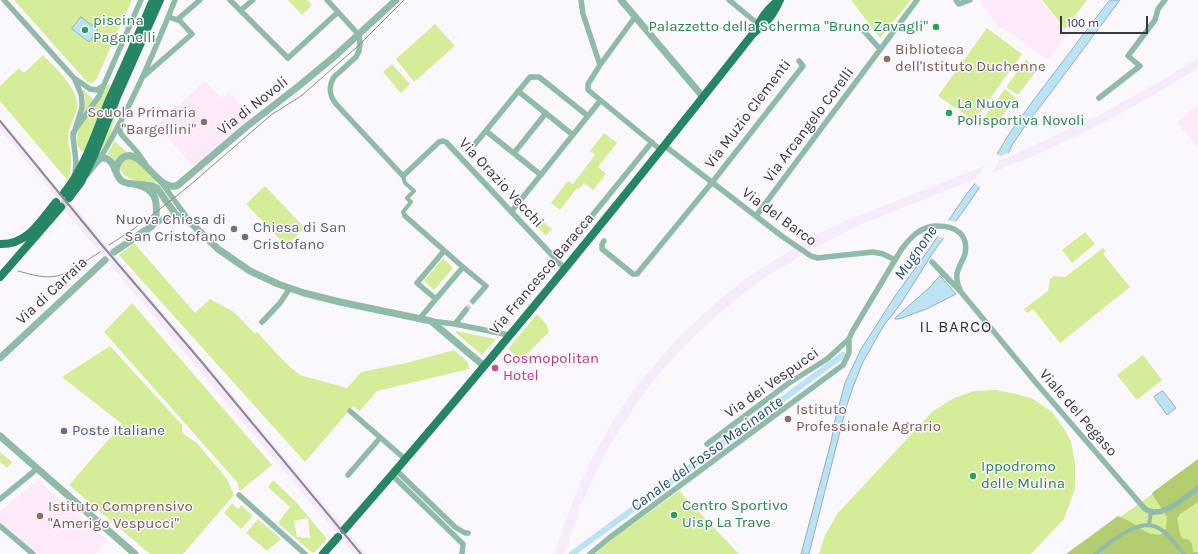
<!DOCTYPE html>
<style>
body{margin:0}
#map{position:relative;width:1198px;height:554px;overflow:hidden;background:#fbf8fd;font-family:Karla,sans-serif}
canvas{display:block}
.scale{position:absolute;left:1060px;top:16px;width:88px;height:18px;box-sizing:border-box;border:2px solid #3c363f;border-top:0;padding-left:5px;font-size:12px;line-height:14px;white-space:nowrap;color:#3c363f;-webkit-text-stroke:3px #fbf8fd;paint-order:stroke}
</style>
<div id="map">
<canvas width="1198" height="554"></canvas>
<div class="scale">100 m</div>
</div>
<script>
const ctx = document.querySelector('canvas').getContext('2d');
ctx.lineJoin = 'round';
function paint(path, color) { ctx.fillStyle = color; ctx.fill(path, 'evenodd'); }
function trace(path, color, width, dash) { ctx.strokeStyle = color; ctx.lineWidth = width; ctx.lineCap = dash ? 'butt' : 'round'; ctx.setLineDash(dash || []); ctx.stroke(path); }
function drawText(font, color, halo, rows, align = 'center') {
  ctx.font = font + ' Karla,sans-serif'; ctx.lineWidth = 3; ctx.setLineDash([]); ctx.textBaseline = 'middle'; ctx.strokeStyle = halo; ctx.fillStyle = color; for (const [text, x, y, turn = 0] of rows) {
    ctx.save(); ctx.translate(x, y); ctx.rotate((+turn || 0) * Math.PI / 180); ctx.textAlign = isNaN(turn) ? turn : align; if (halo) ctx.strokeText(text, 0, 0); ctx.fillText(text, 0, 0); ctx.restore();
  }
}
paint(new Path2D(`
 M1198,58V68L1164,89L1105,122L1064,142L1031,157L853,228L815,248L807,250L802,253L797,258L761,280L743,294L709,322L681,349L652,383L639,399L613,440L601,462L582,503L579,505L578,509L579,512L564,554H554L572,503L590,462L613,421L638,384L680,336L719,300L745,279L810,238L848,220L1013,155L1099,115L1159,82Z
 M0,118L58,190H61L113,253L367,554H354L55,199L54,195L0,129Z`), '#f6ebfd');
paint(new Path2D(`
 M979,0H1040L1068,34L1048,60L1006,30L999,28Z
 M205,81L222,99L230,92L252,119L196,165H192L157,125Z
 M1198,105V148L1177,122Z
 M38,480L107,540L95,554H36L0,522V511Z`), '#fce9fa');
paint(new Path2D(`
 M14,0H132L96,80L92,83L87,82Z
 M288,0H307L312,5L302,15Z
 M851,0H911L880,38Z
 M1042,0H1087L1065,29Z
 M435,24L455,46L414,82L396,59Z
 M987,28L1022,54L974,121L938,96Z
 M43,55C55,68 80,89 77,108C75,118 68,127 68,138C68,142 69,146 70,150C72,161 71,170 68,181L0,101V86L19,68L24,73Z
 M1026,60L1038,69L1018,95L1006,87Z
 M392,64L410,84L401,93L383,72Z
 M107,85L112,87L85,152C76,150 76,139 78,131Z
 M1005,89L1016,98L996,124L985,116Z
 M84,90L94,101L84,113C86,105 86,99 83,91Z
 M113,117L115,119L108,140L98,154Z
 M604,133L617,143L598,167L606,174L593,190L584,183L579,189L577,188L560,210L551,203L568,181L573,184L595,155L590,151Z
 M115,141L127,153L115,162L113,158L107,154Z
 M131,158L141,166L156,182L155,184C143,181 124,182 120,168L123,161Z
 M265,186L305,228L286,246L246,204Z
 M530,212L552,229L546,236L526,215Z
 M1085,232L1095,244L1072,263L1062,250Z
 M134,243L195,313L210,299L234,312L255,334L257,332L278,355L290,367L300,375L347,388L361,372L406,363L454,350L468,362L469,369L377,391L360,411L353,406L305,462L119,255Z
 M1103,248L1106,251L1103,254L1130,287L1060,343L1033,309L1027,313L1024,309L1048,291L1050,279L1054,276L1065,277Z
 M443,258L453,268L434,290L424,281Z
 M132,303L272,465L240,491L237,482L104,332Z
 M537,314L547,325L549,332L521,360L508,349Z
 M456,331L496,339L482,355L455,332Z
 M110,346L182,425V431L185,435L197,443L227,479L234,495L183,554H150L69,485L122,424L62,377Z
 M1143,355L1162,380L1137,400L1117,375Z
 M996,390L1017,394L1033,399L1052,412L1063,427L1071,441L1075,464V488L1064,519L1031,554H819L825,535L838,513L933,411L954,398L974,391Z
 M0,452L12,462L7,468L0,462Z
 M1198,461V554H1069Z
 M273,480L296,502L327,539L314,553L310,551L278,523L290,507L268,487ZM308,518L310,538L297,537L294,521Z
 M679,491L739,554H595L612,539Z
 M232,503L238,509L241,505L253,516L241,529L224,513Z
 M258,519L281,539L267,551L246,533Z`), '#d5ec99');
paint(new Path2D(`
 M1198,459V502L1180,514L1177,519L1180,534L1182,538L1189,540L1192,544L1193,552H1198V554H1066L1118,516L1129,521L1148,533L1159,535L1163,533L1166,528L1167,517L1152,494L1153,492Z`), '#b4cc70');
const water = new Path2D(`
 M1110,0H1120L1043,103L1025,126L1012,145L1008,154L1000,157L969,203L932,254L900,305L884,325L863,362L853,387L846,408L809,554H801L831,442L835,420L845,383L861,349L895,296L927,252L963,199L997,154L1009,134L1035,98Z
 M81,17L98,30L89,42L72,29Z
 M940,276L956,294L929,308L899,319H895V318L930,287Z
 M1163,391L1176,408L1167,415L1154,397Z`);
paint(water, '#bbe3f4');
trace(water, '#95afbe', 1);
paint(new Path2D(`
 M1011,152L1009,156L1001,159L981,188L973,182L995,153L1000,156Z
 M945,220L958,222L945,238L935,236Z`), '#fbf8fd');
trace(new Path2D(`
 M572,554L843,355`), '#bbe3f4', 6);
trace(new Path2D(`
 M466,310L473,301`), '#d5d1d7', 5.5, [5.5, 3]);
trace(new Path2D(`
 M61,207L69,198`), '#d5d1d7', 8, [8, 4]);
trace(new Path2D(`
 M403,176L405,183L414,191L407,198L411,202L403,212L405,216
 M1149,525L1151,512
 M1095,554C1112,542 1141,513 1163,531C1171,537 1177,546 1184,554`), '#90bba8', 4);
trace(new Path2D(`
 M4,0L74,78L90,89L97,90L103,86
 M230,0L288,58L338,12
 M327,0L359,35L360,44L359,51L356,57L334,77C328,87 329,95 336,104L403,176L439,142L443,141L446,142L565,269
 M581,0L583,14L600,65L588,84V90L661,150
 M729,0L758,24
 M956,0L959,4L970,0
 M241,10L253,0
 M178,19L200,0
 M862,29L880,49
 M600,65L635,17
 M145,75L192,34L180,21L169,17
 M518,91L573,135
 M1099,98L1140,66L1128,56L1155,20L1158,9L1165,0
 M119,126L121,134L138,153L145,163
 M486,131L541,175
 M73,133L99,96L141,0
 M475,144L530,77H539L588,116
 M665,146L783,237L811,256L818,258L826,257L873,252L883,254L895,260
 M514,153L546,113
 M99,160C130,109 153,55 175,0
 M75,175L76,162L73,136L82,108V102L81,94L75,80
 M161,182L191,223
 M511,212L600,101
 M405,216L463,267
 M756,216L917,0
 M152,226C161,220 169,215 179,217
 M604,241L602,244V249L633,274H637L714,180L803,66L799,61
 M556,260L652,142
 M932,262L961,292L1037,384L1145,509C1161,520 1184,498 1198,488
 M436,299L417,283L444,251
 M420,318L463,267L486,286L473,301
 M431,321L455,324L509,335
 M262,322L280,303L290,288
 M455,324L466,310
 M350,411L405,459
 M707,444L789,383L827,359L849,339
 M396,470L455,527L465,533H468
 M348,475L380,438
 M392,475L463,544L462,554
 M239,495L305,554
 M0,499L32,473L37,468
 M0,526L33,554
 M590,554L609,538L843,365L849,353V339L852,332L901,250C910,238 921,225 938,226C955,226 969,234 965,254C963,261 958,267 957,274C956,281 958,286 961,292`), '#90bba8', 5.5);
trace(new Path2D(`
 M621,0L703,97
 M116,172C116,167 118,162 122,158C141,144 158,195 178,185L246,127L300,85L335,56L396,0
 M87,174C90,170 99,157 104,158C116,160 114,176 122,181C126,184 130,183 134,184C139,185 147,188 151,192C158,198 158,219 152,226C149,229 144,231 141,233C132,240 123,246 114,252
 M136,184L152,186L157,188L176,215L191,223L218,249L250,271L278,284L304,293L340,302L431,321L484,366
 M0,358L105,260
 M0,436L135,554`), '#90bba8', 7);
trace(new Path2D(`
 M756,30C761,17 768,8 779,0
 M64,193C87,164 95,133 109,100C124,67 139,33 153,0
 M69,198L81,182L94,156L117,97L160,0
 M0,244C28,245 40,221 56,202
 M0,277L61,207
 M344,530C485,369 620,203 752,35C756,31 760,28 764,24C771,18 776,9 780,0
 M323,554L338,537`), '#258564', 8);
trace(new Path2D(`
 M109,245L132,230L156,212L189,186L271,115L301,96L357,47L404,0
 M18,271C30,274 44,279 57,276C71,273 88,259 100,252`), '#8e8990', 1);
trace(new Path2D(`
 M0,121L101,244L200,360L361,554`), '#8e8990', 2);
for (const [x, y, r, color] of [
 [936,27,4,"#2e9e5b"],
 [85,30,4,"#2e9e5b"],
 [887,59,4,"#8d6e63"],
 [949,113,4,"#2e9e5b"],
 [204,122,4,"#8d6e63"],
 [234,229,4,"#6b7280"],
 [245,237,4,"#6b7280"],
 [495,368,4,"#d1479c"],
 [788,419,4,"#8d6e63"],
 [64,431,4,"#5c6f8a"],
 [973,476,4,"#2e9e5b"],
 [674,515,4,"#2e9e5b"],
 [40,516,4,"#8d6e63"]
]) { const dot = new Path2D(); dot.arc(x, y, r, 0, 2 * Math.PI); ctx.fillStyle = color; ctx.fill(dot); trace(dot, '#fbf8fd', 1.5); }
drawText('15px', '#27864d', '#fbf8fd', [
 ["piscina",93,21],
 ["Paganelli",93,38],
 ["Palazzetto della Scherma \"Bruno Zavagli\"",928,27,"right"],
 ["La Nuova",957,104],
 ["Polisportiva Novoli",957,121],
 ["Ippodromo",981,467],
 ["delle Mulina",981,484],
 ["Centro Sportivo",682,506],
 ["Uisp La Trave",682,523]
], 'left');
drawText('15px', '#785e54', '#fbf8fd', [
 ["Biblioteca",895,50],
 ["dell'Istituto Duchenne",895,67],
 ["Scuola Primaria",196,113,"right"],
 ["\"Bargellini\"",196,130,"right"],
 ["Istituto",796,410],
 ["Professionale Agrario",796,427],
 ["Istituto Comprensivo",48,507],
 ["\"Amerigo Vespucci\"",48,524]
], 'left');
drawText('15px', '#3c363f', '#fbf8fd', [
 ["Via di Novoli",253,106,-38],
 ["Via Muzio Clementi",748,114,-53],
 ["Via Arcangelo Corelli",809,125,-53],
 ["Via Orazio Vecchi",501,183,47],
 ["Via del Barco",779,217,36],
 ["Via Francesco Baracca",542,274,-50],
 ["Via di Carraia",52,291,-43],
 ["Via dei Vespucci",772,383,-35],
 ["Viale del Pegaso",1078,413,49]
]);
drawText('15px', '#5b616d', '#fbf8fd', [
 ["Nuova Chiesa di",226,220],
 ["San Cristofano",226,237],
 ["Chiesa di San",253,228,"left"],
 ["Cristofano",253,245,"left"]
], 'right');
drawText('15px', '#b23c85', '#fbf8fd', [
 ["Cosmopolitan",503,359],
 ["Hotel",503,376]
], 'left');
drawText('15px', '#4e5e75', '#fbf8fd', [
 ["Poste Italiane",72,431]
], 'left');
drawText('italic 16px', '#255567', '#fbf8fd', [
 ["Mugnone",916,253,-55],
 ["Canale del Fosso Macinante",707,454,-36]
]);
ctx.letterSpacing = '1px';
drawText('16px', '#372c3e', '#fbf8fd', [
 ["IL BARCO",956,327]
]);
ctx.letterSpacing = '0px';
</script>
